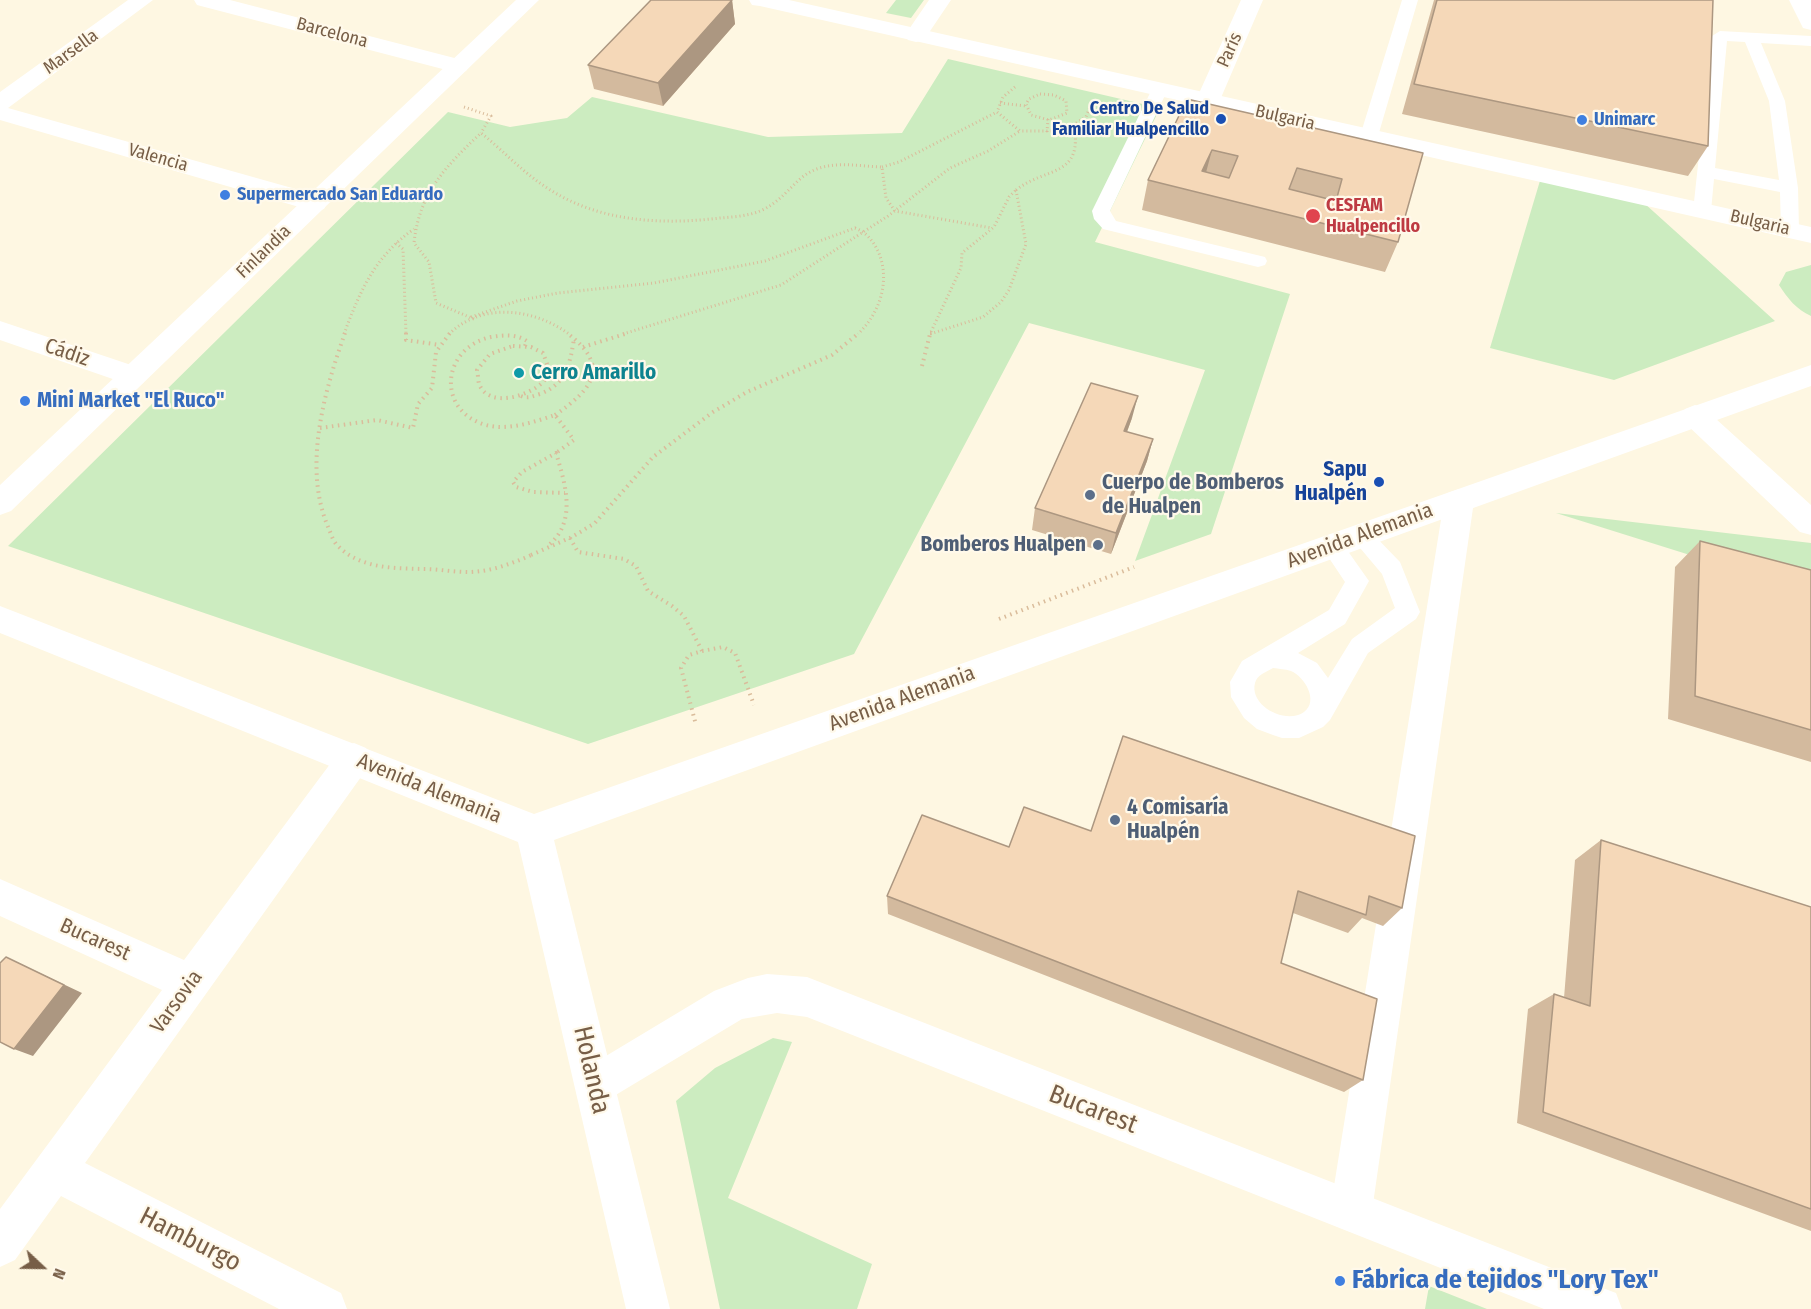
<!DOCTYPE html>
<meta charset="utf-8">
<style>
body{margin:0}
#map{position:relative;width:1811px;height:1309px;overflow:hidden;background:#fef7e2;font-family:"Fira Sans Condensed",sans-serif}
canvas{display:block}
.north{position:absolute;left:12px;top:1237px;width:60px;height:60px;-webkit-text-stroke:4px #fff9ea;paint-order:stroke;rotate:112deg;font-size:16px;font-weight:700;line-height:24px;text-align:center;color:#775e47}
.north::after{content:'';display:block;margin:auto;width:21px;height:27px;background:#775e47;clip-path:polygon(50% 0,100% 100%,50% 72%,0 100%)}
</style>
<div id="map">
<canvas width="1811" height="1309"></canvas>
<div class="north">N</div>
</div>
<script>
const ctx = document.querySelector('canvas').getContext('2d');
ctx.lineJoin = 'round';
function paint(path, color) { ctx.fillStyle = color; ctx.fill(path, 'evenodd'); }
function trace(path, color, width, dash) { ctx.strokeStyle = color; ctx.lineWidth = width; ctx.lineCap = dash ? 'butt' : 'round'; ctx.setLineDash(dash || []); ctx.stroke(path); }
function drawText(font, color, halo, rows, align = 'center') {
  ctx.font = font + ' "Fira Sans Condensed",sans-serif'; ctx.lineWidth = 4.5; ctx.setLineDash([]); ctx.textBaseline = 'middle'; ctx.strokeStyle = halo; ctx.fillStyle = color; for (const [text, x, y, turn = 0] of rows) {
    ctx.save(); ctx.translate(x, y); ctx.rotate((+turn || 0) * Math.PI / 180); ctx.textAlign = isNaN(turn) ? turn : align; if (halo) ctx.strokeText(text, 0, 0); ctx.fillText(text, 0, 0); ctx.restore();
  }
}
paint(new Path2D(`
 M896,0H924L911,18L886,13Z
 M948,59L1160,108L1095,242L1290,294L1211,534L1135,561L1205,370L1029,323L854,654L588,744L8,546L448,112L510,127L567,118L592,97L768,137L902,133Z
 M1542,174L1634,194L1775,321L1614,380L1490,348Z
 M1811,265V316C1796,309 1788,299 1779,285L1786,272Z
 M1556,513L1811,543V593Z
 M773,1038L792,1042L728,1198L872,1264L857,1309H720L676,1101L715,1068Z
 M1429,1286L1487,1309H1425Z`), '#ccecc0');
trace(new Path2D(`
 M1015,87L1003,97L997,112L1020,131H1063L1086,117L1092,102
 M1040,94L1054,95L1066,101L1067,113L1049,120L1031,115L1026,104L1029,99Z
 M1000,103L1026,106
 M464,107L491,116L481,133
 M1047,132L1048,119
 M882,167L899,162L997,112
 M1016,190L1026,244L1009,290L1001,302L983,317L930,334L961,268L962,253L994,227L1009,197Z
 M1016,190C1047,166 1083,178 1074,125
 M396,243L403,249L406,334
 M471,317L517,301L558,293L654,283L765,261L855,228C866,232 873,241 878,251C891,280 880,313 858,334
 M474,319L436,303L429,262L414,243C419,193 446,166 481,133C505,152 525,175 552,191C602,222 663,225 720,218C733,217 748,216 760,211C777,204 787,191 799,180C823,158 853,166 882,167L886,198L895,211L992,228
 M344,334C360,291 375,256 414,229
 M449,334C482,302 533,308 569,334
 M623,334L781,285L888,216L950,168L988,151L1020,131`), '#dabc9b', 3, [1, 3]);
trace(new Path2D(`
 M345,333C324,392 302,469 329,529C331,534 333,541 337,545C360,569 393,568 423,569C438,569 453,572 468,572C491,572 513,563 534,554
 M406,333V340L440,345
 M930,333H934
 M513,346L531,347L543,353L549,369C547,374 546,379 543,382C529,396 489,409 479,384C478,380 478,374 477,370L490,354Z
 M525,346L527,341C516,334 504,335 491,337C441,348 436,411 486,425C508,431 534,422 555,415L574,440L556,453
 M583,347L628,333
 M922,366L930,334
 M521,396C528,399 533,396 540,394C566,384 570,364 574,339
 M555,415C593,389 611,366 567,333
 M320,428L377,420L413,428L418,404L432,388L436,352L450,333
 M570,538L578,552L624,559L636,566L648,591L672,606L684,616L702,651L689,655L681,668L696,725
 M550,544C577,520 565,483 556,453L522,472L513,482L516,487L533,492L565,493
 M531,555L572,537L595,523L653,457L713,412L747,392L832,355L859,333
 M999,619L1134,567
 M702,651L723,647L735,653L754,705`), '#dabc9b', 4, [1.5, 4.5]);
paint(new Path2D(`
 M1402,0H1418L1378,136L1375,140H1363L1360,136Z
 M1720,31L1811,36V46L1761,43L1785,101L1798,188L1799,230L1797,234H1783L1781,230L1780,192L1714,179L1711,211L1708,215H1696L1693,211L1712,36ZM1727,41L1745,42L1769,101L1779,180L1715,168Z
 M1160,84L1168,89L1110,211L1116,221L1265,257L1267,261L1265,265L1258,267L1103,229L1094,219L1092,211L1152,89Z
 M1361,527L1369,530L1400,562L1420,612L1416,619L1368,653L1330,720L1323,727L1299,738H1282L1273,735L1257,729L1244,718L1231,697L1230,682L1242,661L1329,610L1345,582L1321,546L1324,540L1332,537L1340,540L1369,581L1345,624L1298,653L1317,663L1328,678L1352,639L1395,608L1382,574L1350,536L1353,530ZM1273,668C1279,669 1285,669 1291,671C1305,677 1319,701 1304,712C1286,725 1249,706 1255,683C1257,675 1266,672 1273,668Z`), '#fff');
paint(new Path2D(`
 M1459,489L1470,493L1474,501L1372,1211L1366,1226L1351,1232L1336,1226L1330,1211L1444,501L1448,493Z`), '#fff');
paint(new Path2D(`
 M128,0H153L8,108L324,197L327,203L324,209L315,211L306,209L0,120V92Z
 M194,0H230L466,61L469,66L466,71L458,73L197,5Z
 M929,0H951L924,40L916,42L908,40L905,35Z
 M1241,0H1263L1220,100L1216,105L1208,107L1200,105L1196,100Z
 M1789,0H1811V30L1803,28Z
 M0,321L143,369L147,376L143,383L133,386L0,340Z
 M1695,405L1705,409L1811,505V535L1800,532L1685,423L1681,416L1685,409Z
 M354,743L366,748L371,759L366,770L85,1163L341,1293L347,1309H279L61,1196L15,1260L0,1267V1209L162,990L0,916V879L184,960L342,748Z
 M767,974L807,977L1600,1287L1616,1293L1622,1309H1544L807,1017L777,1013L742,1019L609,1099L595,1105L581,1099L575,1085L581,1071L714,991L748,978Z`), '#fff');
paint(new Path2D(`
 M516,0H539L11,511L0,515V485Z
 M749,0H789L1811,227V243L760,6L752,5Z
 M1811,365V386L554,840L670,1309H626L518,842L0,633V606L534,814Z`), '#fff');
paint(new Path2D(`
 M732,0L735,24L663,106L594,89L588,65Z
 M1434,0H1713L1708,146L1688,176L1402,114Z
 M1187,99L1423,153L1398,242L1385,272L1142,210L1148,180Z
 M1132,418L1127,432L1153,439L1147,461L1111,554L1032,530L1035,508Z
 M1700,541L1811,570V762L1668,719L1675,567Z
 M1123,736L1402,908L1383,926L1362,918L1348,933L1293,913L1281,963L1363,1080L1344,1092L888,914L887,896L1009,847L1091,831Z
 M1601,840L1811,907V1231L1517,1123L1528,1009L1554,994L1564,998L1575,860Z`), '#d3ba9e');
paint(new Path2D(`
 M732,0L735,24L663,106L658,83Z
 M1212,150L1204,180L1202,171Z
 M1138,396L1132,418L1119,453L1124,431Z
 M1153,439L1147,461L1111,554L1116,533Z
 M6,957L82,993L33,1056L14,1049Z`), '#ac9781');
const building = new Path2D(`
 M651,0H732L658,83L588,65Z
 M1437,0H1713L1708,146L1414,84Z
 M1187,99L1423,153L1398,242L1148,180ZM1212,150L1238,156L1229,178L1202,171ZM1297,168L1342,179L1336,201L1289,189Z
 M1091,383L1138,396L1124,431L1153,439L1116,533L1035,508Z
 M1700,541L1811,570V730L1695,696Z
 M1123,736L1415,836L1402,908L1369,896L1366,915L1298,891L1281,963L1377,999L1363,1080L887,896L922,815L1009,847L1024,807L1091,831Z
 M1601,840L1811,907V1209L1543,1112L1554,994L1590,1006Z
 M6,957L64,985L14,1049L0,1042V963Z`);
paint(building, '#f5d8b8');
trace(building, '#ac9781', 1.5);
for (const [x, y, r, color] of [
 [1221,119,6,"#1a4fb4"],
 [1582,120,6,"#3f7fe0"],
 [225,195,6,"#3f7fe0"],
 [1313,216,8,"#e0444e"],
 [519,373,6,"#0f9aa8"],
 [25,401,6,"#3f7fe0"],
 [1379,482,6,"#1a4fb4"],
 [1090,495,6,"#5c6f8a"],
 [1098,545,6,"#5c6f8a"],
 [1115,820,6,"#5c6f8a"],
 [1340,1281,6,"#3f7fe0"]
]) { const dot = new Path2D(); dot.arc(x, y, r, 0, 2 * Math.PI); ctx.fillStyle = color; ctx.fill(dot); trace(dot, '#fff9ea', 2); }
drawText('18px', '#775e47', '#fff9ea', [
 ["Barcelona",332,33,15],
 ["París",1230,50,-66],
 ["Marsella",71,52,-36],
 ["Bulgaria",1285,118,13],
 ["Valencia",158,158,16],
 ["Bulgaria",1760,223,13],
 ["Finlandia",264,252,-44]
]);
drawText('bold 18px', '#164399', '#fff9ea', [
 ["Centro De Salud",1209,109],
 ["Familiar Hualpencillo",1209,130]
], 'right');
drawText('bold 18px', '#366cbe', '#fff9ea', [
 ["Unimarc",1594,120],
 ["Supermercado San Eduardo",237,195]
], 'left');
drawText('bold 18px', '#be3a42', '#fff9ea', [
 ["CESFAM",1326,206],
 ["Hualpencillo",1326,227]
], 'left');
drawText('21px', '#775e47', '#fff9ea', [
 ["Cádiz",67,353,19],
 ["Avenida Alemania",1360,536,-20],
 ["Avenida Alemania",902,699,-20],
 ["Avenida Alemania",429,789,22],
 ["Bucarest",95,940,24],
 ["Varsovia",177,1002,-54]
]);
drawText('bold 21px', '#0d838f', '#fff9ea', [
 ["Cerro Amarillo",531,373]
], 'left');
drawText('bold 21px', '#366cbe', '#fff9ea', [
 ["Mini Market \"El Ruco\"",37,401]
], 'left');
drawText('bold 21px', '#164399', '#fff9ea', [
 ["Sapu",1367,470],
 ["Hualpén",1367,494]
], 'right');
drawText('bold 21px', '#4e5e75', '#fff9ea', [
 ["Cuerpo de Bomberos",1102,483],
 ["de Hualpen",1102,507],
 ["Bomberos Hualpen",1086,545,"right"],
 ["4 Comisaría",1127,808],
 ["Hualpén",1127,832]
], 'left');
drawText('26px', '#775e47', '#fff9ea', [
 ["Holanda",591,1070,77],
 ["Bucarest",1093,1110,21],
 ["Hamburgo",190,1240,27]
]);
drawText('bold 26px', '#366cbe', '#fff9ea', [
 ["Fábrica de tejidos \"Lory Tex\"",1352,1281]
], 'left');
</script>
